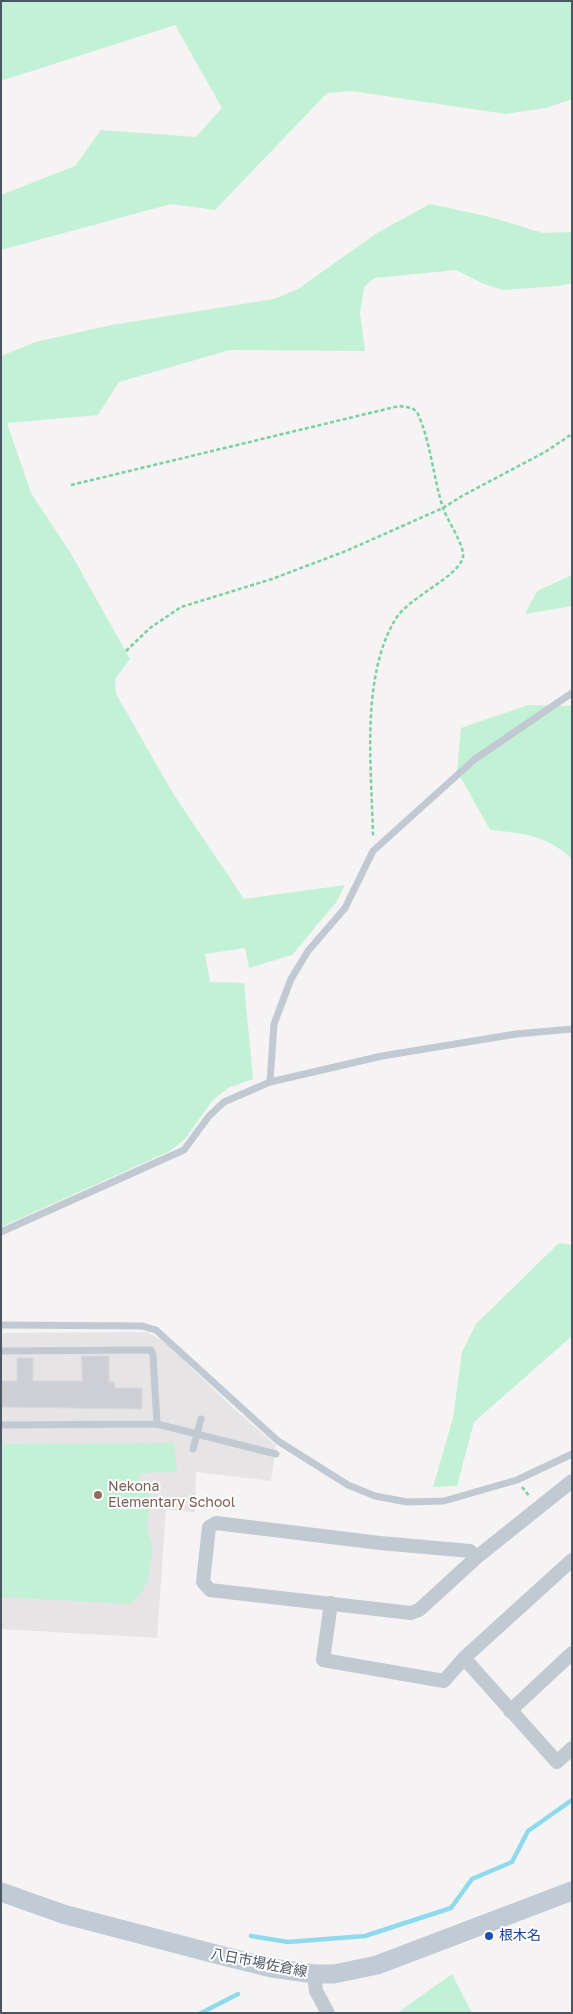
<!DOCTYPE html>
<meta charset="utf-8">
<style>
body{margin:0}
#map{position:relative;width:573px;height:2014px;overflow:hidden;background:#f5f3f3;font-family:"Golos Text",sans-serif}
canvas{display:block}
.frame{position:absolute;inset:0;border:2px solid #4a5661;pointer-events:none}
</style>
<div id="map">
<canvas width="573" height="2014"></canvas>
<div class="frame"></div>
</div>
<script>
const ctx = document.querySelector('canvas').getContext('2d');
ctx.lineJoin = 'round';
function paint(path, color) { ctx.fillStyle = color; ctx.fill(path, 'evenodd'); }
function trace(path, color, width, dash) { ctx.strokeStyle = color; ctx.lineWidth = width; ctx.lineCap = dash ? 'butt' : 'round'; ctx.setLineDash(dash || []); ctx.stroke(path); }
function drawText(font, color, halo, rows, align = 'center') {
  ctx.font = font + ' "Golos Text","Noto Sans JP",sans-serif'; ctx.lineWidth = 4; ctx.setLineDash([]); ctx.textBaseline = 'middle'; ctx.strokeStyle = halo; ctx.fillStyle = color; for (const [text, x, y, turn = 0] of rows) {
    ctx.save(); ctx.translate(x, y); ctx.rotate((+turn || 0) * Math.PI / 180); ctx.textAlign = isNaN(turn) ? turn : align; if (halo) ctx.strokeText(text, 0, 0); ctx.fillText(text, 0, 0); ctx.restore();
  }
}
paint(new Path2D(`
 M147,1332L166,1343L234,1409L276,1445L271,1481L196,1472L195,1512L166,1510L157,1638L1,1629V1333Z`), '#e6e4e5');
paint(new Path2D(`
 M1,1H572V99L546,108L506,114L351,91L327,93L215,210L171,204L1,250V195L75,166L101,130L196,137L222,108L175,25L1,81Z
 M430,204L490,217L543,233L572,232V283L558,286L503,290L484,284L456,270L374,278L364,287L360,313L365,351L230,350L119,382L98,415L7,423L31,493L70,552L130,659L115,679L116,694L174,795L244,899L345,885L337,901L292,955L249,968L245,948L205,954L210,982L244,983L253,1079L228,1088L212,1101L185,1139L170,1151L1,1227V356L36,342L111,325L274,299L298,289L377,233Z
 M572,575V606L525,614L537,591Z
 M528,705L572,706V859C547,835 522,833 490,830L457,771L461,728Z
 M559,1243L572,1245V1336L474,1422L457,1486L433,1487L453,1418L462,1352L476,1324Z
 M174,1443L177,1472L142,1473L138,1477L141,1484L150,1491L147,1531L153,1547L148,1579L143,1591L131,1604L1,1597V1444Z
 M452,1974L472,2013H397Z`), '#c3f1d5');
trace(new Path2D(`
 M251,1936L288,1942L365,1936L451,1908L472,1879L512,1862L528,1831L572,1800
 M201,2013L238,1994`), '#90daee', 4.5);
const building = new Path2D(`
 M82,1356H109V1382H115V1388H142V1409L1,1407V1381H17V1358H33V1381H82Z`);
paint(building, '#cdcfd5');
trace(building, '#d7d9de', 1);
trace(new Path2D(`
 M71,485L399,406L412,408L417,412C431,442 433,477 443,508C447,520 465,546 463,557C459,577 408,597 395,620C360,679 372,771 373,837
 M126,651L150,628L181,607L272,579L346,551L443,508L462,496L545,452L572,434
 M522,1487L530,1497`), '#7ad0a6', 2.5, [4, 2.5]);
trace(new Path2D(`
 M270,1082L274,1024L291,979L308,951L345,908L373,851L475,759L572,693
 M1,1232L184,1150L209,1116L224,1102L270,1082L382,1056L516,1034L572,1029
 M1,1325L142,1326L156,1330L278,1441L348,1485L375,1496L407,1502L444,1501L517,1480L572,1454
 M1,1351L151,1350L153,1355L157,1424
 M1,1425L157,1424L276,1454
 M193,1449L201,1419`), '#c1cad2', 7);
trace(new Path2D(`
 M477,1557L470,1551L380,1543L216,1523L209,1527L203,1582L210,1590L411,1613L419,1610L477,1557L572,1481
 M331,1603L323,1660L444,1681L464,1658L572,1560
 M464,1658L557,1762L572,1748
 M510,1711L572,1653
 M314,1974L316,1991L328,2013`), '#c1cad2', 14);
trace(new Path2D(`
 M1,1892L63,1914L223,1956L272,1968L314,1974H334L377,1965L572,1891`), '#c1cbd6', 19);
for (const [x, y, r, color] of [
 [98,1495,5,"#8d6e63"],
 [489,1936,5,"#1a4fb4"]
]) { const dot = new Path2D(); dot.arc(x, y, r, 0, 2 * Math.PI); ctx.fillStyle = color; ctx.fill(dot); trace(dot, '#fff', 2); }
drawText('14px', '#785e54', '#fff', [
 ["Nekona",108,1487],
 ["Elementary School",108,1503]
], 'left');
drawText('14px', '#164399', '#fff', [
 ["根木名",499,1936]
], 'left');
drawText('14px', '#4a5661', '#fff', [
 ["八日市場佐倉線",259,1963,11]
]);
</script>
